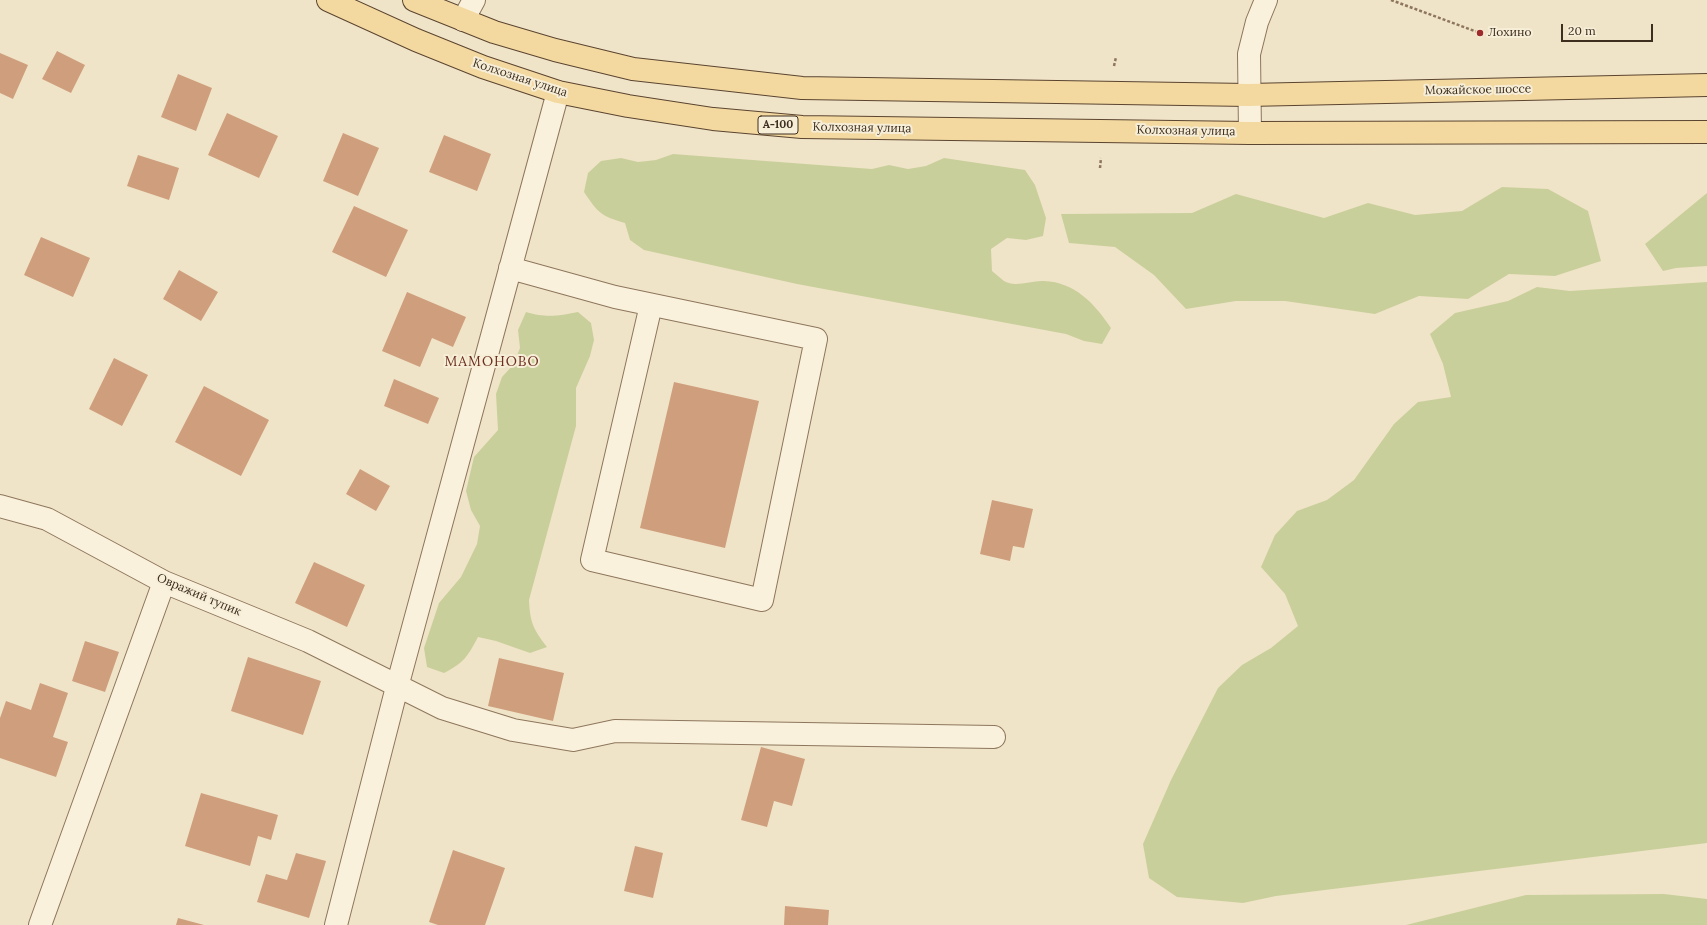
<!DOCTYPE html>
<meta charset="utf-8">
<style>
body{margin:0}
#map{position:relative;width:1707px;height:925px;overflow:hidden;background:#f0e4c8;font-family:Lora,serif}
canvas{display:block}
.scale{position:absolute;left:1561px;top:24px;width:92px;height:18px;box-sizing:border-box;border:2px solid #3d2e20;border-top:0;padding-left:5px;font-size:12px;line-height:14px;white-space:nowrap;color:#3d2e20;-webkit-text-stroke:3px #f7eed8;paint-order:stroke}
</style>
<div id="map">
<canvas width="1707" height="925"></canvas>
<div class="scale">20 m</div>
</div>
<script>
const ctx = document.querySelector('canvas').getContext('2d');
ctx.lineJoin = 'round';
function paint(path, color) { ctx.fillStyle = color; ctx.fill(path, 'evenodd'); }
function trace(path, color, width, dash) { ctx.strokeStyle = color; ctx.lineWidth = width; ctx.lineCap = dash ? 'butt' : 'round'; ctx.setLineDash(dash || []); ctx.stroke(path); }
function drawText(font, color, halo, rows, align = 'center') {
  ctx.font = font + ' Lora,serif'; ctx.lineWidth = 4; ctx.setLineDash([]); ctx.textBaseline = 'middle'; ctx.strokeStyle = halo; ctx.fillStyle = color; for (const [text, x, y, turn = 0] of rows) {
    ctx.save(); ctx.translate(x, y); ctx.rotate((+turn || 0) * Math.PI / 180); ctx.textAlign = isNaN(turn) ? turn : align; if (halo) ctx.strokeText(text, 0, 0); ctx.fillText(text, 0, 0); ctx.restore();
  }
}
paint(new Path2D(`
 M673,154L872,169L889,165L908,169L926,166L944,158L1025,170L1035,185L1046,218L1043,236L1026,240L1007,238L991,249L992,271C996,274 1000,278 1004,281C1015,288 1032,280 1044,281C1075,282 1095,304 1111,328L1102,344L1084,341L1066,334L797,284L644,250L630,240L625,223C601,216 598,213 584,192L588,173L601,161L621,158L638,162L656,160Z
 M1502,187L1548,189L1588,211L1601,261L1555,276L1509,274L1468,299L1419,296L1375,314L1285,301H1236L1186,309L1154,275L1115,247L1069,243L1061,214L1192,213L1236,194L1324,218L1368,203L1415,215L1462,211Z
 M1707,193V266L1676,268L1663,271L1645,244Z
 M1707,282V843L1276,896L1243,903L1177,897L1149,878L1143,844L1171,780L1218,688L1242,665L1271,648L1298,626L1285,594L1261,567L1275,535L1297,511L1327,500L1354,480L1394,424L1418,402L1451,397L1443,364L1430,334L1455,313L1508,301L1537,287L1570,291Z
 M526,312C547,318 557,316 578,312L591,323L594,340L590,356L576,388V426L529,600C530,622 533,629 547,647L530,653L496,641L478,637C468,656 464,663 444,673L427,667L424,648L439,603L461,577L477,544L480,526L471,510L466,491L474,457L498,430L496,394L502,377L513,365L520,348L518,330Z
 M1664,894L1707,899V925H1406L1526,895Z`), '#c9cf9b');
paint(new Path2D(`
 M57,51L85,65L71,93L42,79Z
 M0,53L28,65L13,99L0,93Z
 M178,74L212,88L196,131L161,117Z
 M227,113L278,136L259,178L208,155Z
 M343,133L379,148L358,196L323,181Z
 M444,135L491,154L477,191L429,172Z
 M138,155L179,168L169,200L127,186Z
 M354,206L408,230L386,277L332,252Z
 M41,237L90,258L73,297L24,275Z
 M179,270L218,292L201,321L163,299Z
 M407,292L466,317L453,347L432,338L420,367L382,351Z
 M114,358L148,375L122,426L89,409Z
 M394,379L439,398L428,424L384,406Z
 M674,382L759,401L725,548L640,528Z
 M204,386L269,420L241,476L175,442Z
 M360,469L390,486L376,511L346,494Z
 M992,500L1033,509L1024,548L1013,546L1010,561L980,554Z
 M314,562L365,585L347,627L295,603Z
 M85,641L119,652L105,692L72,681Z
 M248,657L321,681L303,735L231,711Z
 M499,658L564,673L553,721L488,706Z
 M40,683L68,693L53,737L68,742L56,777L0,758V718L6,701L31,710Z
 M761,747L805,759L792,806L774,801L767,827L741,820Z
 M201,793L278,815L271,840L258,836L250,866L185,846Z
 M635,846L663,853L653,898L624,891Z
 M453,850L505,868L485,925H438L429,922Z
 M296,853L326,861L309,918L257,902L266,874L287,880Z
 M785,906L829,910L828,925H784Z
 M178,918L204,925H176Z`), '#cf9f7d');
const minor = new Path2D(`
 M463,20L474,0
 M1250,133L1249,54L1257,22L1266,0
 M510,268L615,297L816,339L762,600L592,560L651,305
 M0,506L47,519L164,582L308,641L442,708L513,730L573,740L615,731L994,737
 M40,925L164,582
 M336,925L397,687L558,92`);
const major = new Path2D(`
 M328,0L416,40L483,67L558,92L628,106L713,119L802,127L1250,133L1707,132
 M414,0L494,32L555,50L633,69L802,88L1248,95L1707,85`);
trace(minor, '#8d765c', 24);
trace(major, '#5b4430', 24);
trace(new Path2D(`
 M1391,0L1480,33
 M1114,66L1116,57
 M1100,168L1101,158`), '#8d765c', 2.5, [3, 2]);
trace(minor, '#faf1dc', 22);
trace(major, '#f3d9a0', 22);
for (const [x, y, r, color] of [
 [1480,33,4,"#9e2a2b"]
]) { const dot = new Path2D(); dot.arc(x, y, r, 0, 2 * Math.PI); ctx.fillStyle = color; ctx.fill(dot); trace(dot, '#f7eed8', 1.5); }
for (const [x, y, w] of [
 [778,125,40]
]) { const box = new Path2D(); box.roundRect(x - w / 2, y - 9, w, 18, 3); ctx.fillStyle = '#f7eed8'; ctx.fill(box); trace(box, '#3d2e20', 1); }
drawText('bold 11px', '#3d2e20', null, [
 ["А-100",778,125]
]);
drawText('12px', '#3d2e20', '#f7eed8', [
 ["Лохино",1488,33]
], 'left');
drawText('12px', '#3d2e20', '#f7eed8', [
 ["Колхозная улица",520,78,18],
 ["Можайское шоссе",1478,90,-1],
 ["Колхозная улица",862,128,1],
 ["Колхозная улица",1186,131,1],
 ["Овражий тупик",199,595,23]
]);
ctx.letterSpacing = '1px';
drawText('14px', '#6b2e1e', '#f7eed8', [
 ["МАМОНОВО",492,362]
]);
ctx.letterSpacing = '0px';
</script>
